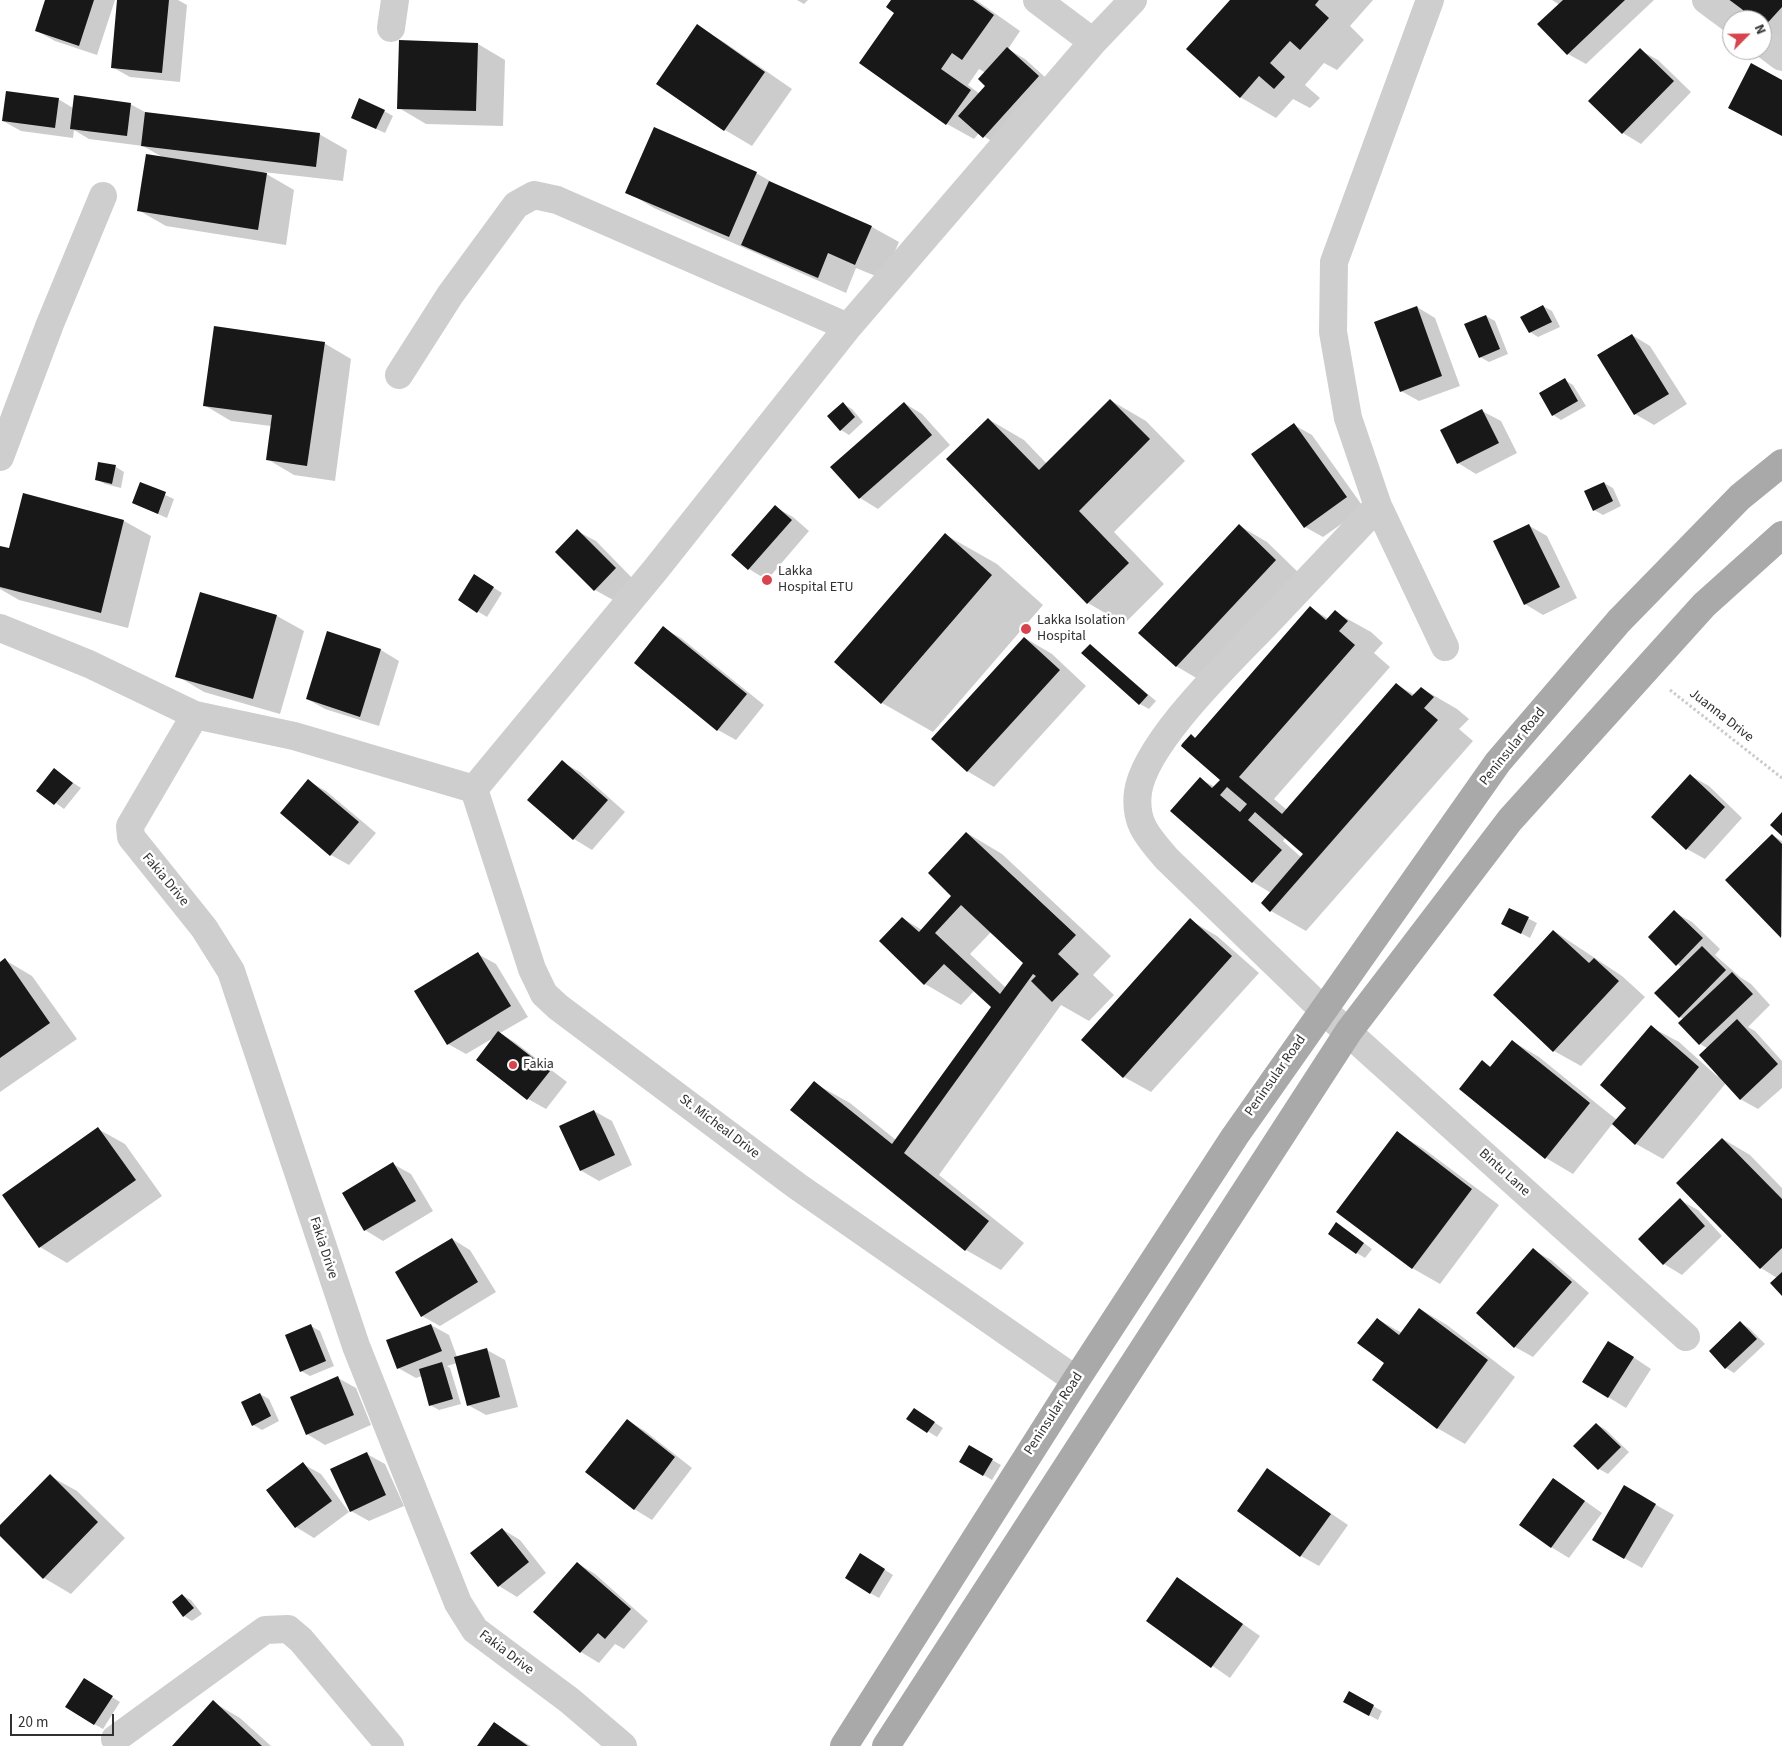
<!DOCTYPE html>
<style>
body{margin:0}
#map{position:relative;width:1782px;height:1746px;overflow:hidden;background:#fff;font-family:"Source Sans 3",sans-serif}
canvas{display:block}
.north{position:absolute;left:1722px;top:10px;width:50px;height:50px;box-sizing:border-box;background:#fff;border:1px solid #adadad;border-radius:50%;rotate:67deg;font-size:14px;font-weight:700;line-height:20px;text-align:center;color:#313131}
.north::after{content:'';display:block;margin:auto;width:18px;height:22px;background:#d8444d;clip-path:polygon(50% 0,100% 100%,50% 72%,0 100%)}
.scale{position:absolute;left:10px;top:1714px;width:104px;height:22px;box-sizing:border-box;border:2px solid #313131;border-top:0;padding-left:6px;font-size:15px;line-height:18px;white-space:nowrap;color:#313131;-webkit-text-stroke:4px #fff;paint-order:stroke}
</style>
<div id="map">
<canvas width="1782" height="1746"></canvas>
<div class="north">N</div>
<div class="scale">20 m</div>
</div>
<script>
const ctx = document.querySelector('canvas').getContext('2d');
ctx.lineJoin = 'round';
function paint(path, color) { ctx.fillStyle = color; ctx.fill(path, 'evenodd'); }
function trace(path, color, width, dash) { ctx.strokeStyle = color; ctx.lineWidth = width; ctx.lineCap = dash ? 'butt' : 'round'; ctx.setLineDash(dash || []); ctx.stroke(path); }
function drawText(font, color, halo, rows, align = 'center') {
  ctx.font = font + ' "Source Sans 3",sans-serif'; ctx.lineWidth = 5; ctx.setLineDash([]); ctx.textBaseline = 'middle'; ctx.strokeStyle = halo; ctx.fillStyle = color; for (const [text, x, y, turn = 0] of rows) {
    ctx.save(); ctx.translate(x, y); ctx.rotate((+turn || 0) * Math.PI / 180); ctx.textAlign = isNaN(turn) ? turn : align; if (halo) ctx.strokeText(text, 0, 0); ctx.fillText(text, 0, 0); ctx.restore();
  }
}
paint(new Path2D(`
 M47,0H115L97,55L55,41L37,31Z
 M118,0H178L187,5L180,82L130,77L112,67Z
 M797,0H808L804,4Z
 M892,0H976L1020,31L1008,49L1025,59L1056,87L1002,148L979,133L974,139L947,124L861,62L896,12ZM979,69L986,73L987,86L980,94L968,85Z
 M1231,0H1373L1350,26L1364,40L1337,70L1324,63L1305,85L1320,98L1310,108L1293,99L1276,118L1240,97Z
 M1552,0H1654L1586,64L1568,54L1560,5Z
 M1730,0H1782V41L1762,30V20H1751Z
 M697,26L724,42L792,89L752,146L725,130L658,84Z
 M478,44L505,60L503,126L426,124L399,108Z
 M1640,50L1658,60L1691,92L1641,144L1623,133L1590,101Z
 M58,99L73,108L130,104L147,113L319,134L347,150L343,181L263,172L294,190L286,245L166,226L138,210L164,158L143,146L89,139L74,130L73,138L21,131L3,121Z
 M384,111L393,116L385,133L361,122Z
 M756,173L784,189L872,227L899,242L883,279L856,268L846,293L654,208L627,192Z
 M1543,306L1552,311L1560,327L1538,337L1530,332Z
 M1417,307L1435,318L1460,386L1419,401L1401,391Z
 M1486,316L1495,321L1508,354L1489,362L1480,357Z
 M1632,335L1650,346L1687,404L1654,425L1635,414L1599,355Z
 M324,343L351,359L335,481L294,475L267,459L271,426L231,421L204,405Z
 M1565,380L1573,385L1586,406L1561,420L1553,415Z
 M1110,400L1146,421L1185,461L1114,532L1164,584L1124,624L1088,603L948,459L988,419L1024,440L1047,464Z
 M904,403L922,414L950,445L878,509L860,498Z
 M843,404L852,409L863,422L849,435L841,430Z
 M1482,411L1501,421L1517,453L1476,474L1458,463Z
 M1294,425L1312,435L1364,508L1323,537L1305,527Z
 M116,467L124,472L121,488L105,484L96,479Z
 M1604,483L1613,488L1621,506L1603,515L1594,510Z
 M141,484L174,499L167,518L133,503Z
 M775,507L793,517L809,531L767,580L749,569L733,555Z
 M124,521L151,536L128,628L19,600L0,589V549H10Z
 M1528,525L1547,536L1577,598L1543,615L1525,604Z
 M1240,526L1267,542L1302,576L1203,682L1176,666Z
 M577,531L596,541L633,579L613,600L595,590Z
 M946,535L997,564L1043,605L933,732L882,703Z
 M483,581L502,593L487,617L459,600Z
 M1311,608L1329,619L1335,612L1371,632L1383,643L1374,653L1390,667L1274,799L1287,810L1397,685L1415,695L1421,688L1457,709L1469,719L1459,729L1473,741L1306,931L1271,911V893L1253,882L1172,811L1200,779L1215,787L1221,780L1196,739ZM1286,837L1305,854L1302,858L1283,841Z
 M277,616L304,631L280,714L204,692L177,676Z
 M663,628L681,638L764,705L736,740L718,730Z
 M328,633L381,650L399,661L379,726L325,709L307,699Z
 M1025,638L1052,654L1086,686L994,787L967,771Z
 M1090,645L1156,701L1149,709L1140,704L1083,653Z
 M562,762L580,772L625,812L592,850L574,839L529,800Z
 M54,770L81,788L64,809L38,790Z
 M1691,776L1709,786L1742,818L1705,859L1687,849Z
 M308,781L326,791L376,833L349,865L331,855Z
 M967,833L1002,854L1111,956L1093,975L1114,995L1089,1021L1061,1005L939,1175L1024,1243L1001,1270L966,1250L814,1083L850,1103L896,1140L992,1006L975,990L961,1005L925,984L881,941L902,918L922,930L953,896ZM991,932L1024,963L1006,988L970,954Z
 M1772,835L1782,841V937L1727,880Z
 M1510,909L1537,923L1530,938L1511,928Z
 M1674,912L1692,922L1720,949L1715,955L1740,977L1751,984L1770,1005L1748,1027L1755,1031L1782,1061V1088L1758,1109L1740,1099L1726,1083L1663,1159L1636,1144L1613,1123L1573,1174L1546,1158L1483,1062L1492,1067L1512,1041L1539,1057L1617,1120L1628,1108L1651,1027L1679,1042L1718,1077L1707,1048L1700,1044L1684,1019L1679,1017L1682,968L1649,937Z
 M1190,920L1217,936L1259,973L1151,1092L1124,1077Z
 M1554,931L1622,976L1645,997L1581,1066L1554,1051L1495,995Z
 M478,954L496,964L528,1017L500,1033L516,1043L567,1082L546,1109L528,1099L478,1060L495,1037L466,1054L448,1044Z
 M5,960L32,976L77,1039L0,1092V963Z
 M594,1111L612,1121L632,1165L599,1181L580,1170Z
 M98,1129L125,1144L162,1196L67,1263L40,1247Z
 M1397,1133L1424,1149L1499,1205L1440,1284L1412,1268Z
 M1723,1139L1750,1155L1782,1188V1294L1777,1278L1761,1268Z
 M393,1164L411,1174L433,1211L383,1241L365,1230Z
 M1680,1200L1698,1210L1722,1236L1682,1275L1664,1264L1640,1239Z
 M1345,1229L1372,1249L1365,1258L1357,1253Z
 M452,1239L470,1250L496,1292L440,1326L422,1316Z
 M1533,1250L1551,1260L1589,1293L1533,1357L1515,1347L1478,1313Z
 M1420,1309L1447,1325L1515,1377L1465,1444L1437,1428L1385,1363L1377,1319L1402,1333Z
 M1740,1323L1749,1328L1765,1344L1734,1373L1726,1368Z
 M431,1325L449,1335L457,1357L487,1350L505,1360L518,1407L486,1415L468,1405L457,1363L447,1366L450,1368L461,1404L439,1410L430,1405L422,1376L416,1378L398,1368Z
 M311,1326L320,1331L334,1366L310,1376L301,1371Z
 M1627,1353L1651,1369L1626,1408L1608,1397Z
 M338,1378L356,1388L371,1425L325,1445L307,1434Z
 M260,1394L269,1399L279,1421L262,1430L253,1425Z
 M923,1415L943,1428L937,1437L908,1419Z
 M627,1420L645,1431L692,1468L652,1520L634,1509Z
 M1596,1424L1605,1429L1629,1452L1608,1474L1599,1469Z
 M969,1447L1001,1465L992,1480L961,1462Z
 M367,1454L385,1464L404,1506L369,1521L351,1511Z
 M303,1464L321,1474L349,1512L314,1538L296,1527L268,1490Z
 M1267,1470L1348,1525L1319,1566L1301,1556Z
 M50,1476L77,1491L125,1538L71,1594L44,1578L0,1535V1527Z
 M1554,1479L1602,1513L1569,1558L1551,1547Z
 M1624,1487L1674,1515L1642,1568L1624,1558Z
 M502,1529L520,1540L546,1573L517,1597L499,1586Z
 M869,1560L893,1575L879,1598L870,1593Z
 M577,1563L595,1574L648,1621L624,1649L615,1644L599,1663L581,1652L535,1612Z
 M1178,1578L1260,1636L1230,1678L1148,1621Z
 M182,1595L191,1600L202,1614L192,1621L184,1616Z
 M93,1685L120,1702L103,1729L94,1724Z
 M1350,1693L1382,1711L1378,1720L1345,1702Z
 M213,1702L240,1718L271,1746H173Z
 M494,1724L521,1740L531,1746H479Z`), '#0003');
paint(new Path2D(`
 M45,0H94L79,46L35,31Z
 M117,0H169L162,73L111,68Z
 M891,0H973L994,15L962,60L952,53L941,69L971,90L946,125L859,63L894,13L886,7Z
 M1230,0H1319L1315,5L1329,18L1300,50L1290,41L1270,63L1285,77L1274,89L1259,76L1240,98L1186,49Z
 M1563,0H1625L1567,55L1537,24Z
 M1728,0H1782V7L1762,29V20H1750Z
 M697,24L765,72L724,131L656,84Z
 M399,40L478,43L476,111L397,109Z
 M1007,47L1039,76L983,138L958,116L985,86L978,79Z
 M1640,48L1674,81L1622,134L1588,101Z
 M1751,63L1782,80V136L1728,108Z
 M6,91L59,98L55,128L2,121Z
 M74,95L131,103L127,136L70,129Z
 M359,98L385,110L376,129L351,118Z
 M145,112L320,133L316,167L141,146Z
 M654,127L757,172L729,237L625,193Z
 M146,154L267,173L258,230L137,211Z
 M769,181L872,226L855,265L828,253L818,278L741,245Z
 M1543,305L1552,322L1529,333L1520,317Z
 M1417,306L1442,376L1400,392L1374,322Z
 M1486,315L1500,349L1479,358L1464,324Z
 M214,326L325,342L307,466L266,460L272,415L203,406Z
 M1632,334L1669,394L1634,415L1597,355Z
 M1565,378L1578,401L1552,416L1539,393Z
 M1110,399L1150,439L1079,511L1129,563L1087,604L946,459L988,418L1039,470Z
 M843,402L855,417L840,431L827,416Z
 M904,402L932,435L859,499L830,467Z
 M1482,409L1499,443L1457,464L1440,430Z
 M1294,423L1347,497L1304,528L1251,454Z
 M98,462L116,465L112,484L95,480Z
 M140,482L166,492L158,514L132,503Z
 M1604,482L1613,501L1593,511L1584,491Z
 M23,493L124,520L101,613L0,587V546L9,548Z
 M775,505L792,520L748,570L731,555Z
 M1239,524L1276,560L1176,667L1138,633Z
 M1529,524L1560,587L1524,605L1493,541Z
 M577,529L616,568L594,591L555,552Z
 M945,533L992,575L881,704L834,662Z
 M474,574L494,587L477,613L458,600Z
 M200,592L277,615L253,699L175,677Z
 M1310,606L1326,620L1335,610L1348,621L1339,631L1355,645L1239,777L1282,814L1396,683L1412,696L1421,687L1434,697L1424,708L1438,720L1270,912L1261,903L1303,854L1255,812L1248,820L1282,850L1252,883L1170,811L1200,777L1212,788L1220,780L1181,746L1182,744L1191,734L1195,738ZM1227,787L1247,804L1240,812L1220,795Z
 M663,626L747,694L717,731L634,663Z
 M327,631L381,649L360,717L306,699Z
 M1024,637L1060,670L967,772L931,739Z
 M1090,644L1148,695L1139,705L1081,653Z
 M562,760L608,800L573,840L527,800Z
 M54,768L73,783L54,805L36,791Z
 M1690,774L1725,807L1686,850L1651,817Z
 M308,779L359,822L330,856L280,813Z
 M1782,812V836L1770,825Z
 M966,832L1076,935L1058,954L1079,974L1052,1002L1031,981L1036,976L1033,974L904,1153L989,1221L965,1251L790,1110L814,1081L892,1144L991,1007L944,964L924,985L879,941L902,917L919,932L951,896L928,873ZM961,905L1023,963L1000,994L935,933Z
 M1772,834L1782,844L1781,938L1725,880Z
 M1509,908L1529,917L1521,934L1501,924Z
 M1674,910L1703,938L1676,966L1648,937Z
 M1190,918L1232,956L1123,1078L1081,1040Z
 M1553,930L1589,963L1594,958L1619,981L1553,1052L1493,995Z
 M1702,946L1726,970L1679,1018L1654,993Z
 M478,952L511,1006L447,1045L414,991Z
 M5,958L50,1023L0,1058V962Z
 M1732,972L1753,994L1699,1045L1678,1023Z
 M1737,1019L1778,1064L1740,1100L1699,1055Z
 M1651,1025L1699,1067L1635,1145L1612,1124L1626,1108L1600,1085Z
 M498,1031L550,1071L527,1100L476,1060Z
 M1512,1040L1590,1103L1545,1159L1459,1089L1482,1060L1490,1067Z
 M594,1110L615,1155L580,1171L559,1126Z
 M98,1127L136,1180L39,1248L2,1195Z
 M1397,1131L1472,1189L1412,1269L1336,1212Z
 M1722,1138L1782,1199V1248L1760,1269L1676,1183Z
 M393,1162L416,1201L364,1231L342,1193Z
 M1680,1198L1705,1226L1663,1265L1638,1239Z
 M1336,1222L1364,1243L1356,1254L1328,1234Z
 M452,1238L478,1282L421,1317L395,1272Z
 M1533,1248L1572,1282L1514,1348L1476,1313Z
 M1782,1272V1296L1770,1283Z
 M1419,1308L1488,1360L1437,1429L1372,1380L1384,1363L1357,1343L1377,1318L1399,1335Z
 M1740,1321L1757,1339L1725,1369L1709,1351Z
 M311,1324L326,1361L300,1372L285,1335Z
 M431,1324L442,1351L397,1369L386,1340Z
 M1608,1341L1634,1357L1608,1398L1582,1382Z
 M487,1348L500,1397L467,1406L454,1357Z
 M442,1362L453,1399L429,1406L419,1369Z
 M338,1376L354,1415L306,1435L290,1397Z
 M260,1393L271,1416L252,1426L241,1402Z
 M914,1408L935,1422L927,1433L906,1419Z
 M627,1419L675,1457L634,1510L585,1472Z
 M1596,1423L1621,1447L1598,1470L1573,1446Z
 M969,1445L993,1459L983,1476L959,1462Z
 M367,1452L386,1495L350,1512L330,1469Z
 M303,1462L332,1501L295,1528L266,1490Z
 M1267,1468L1331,1514L1300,1557L1237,1511Z
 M50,1474L98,1522L43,1579L0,1536V1525Z
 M1553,1478L1585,1501L1551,1548L1519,1525Z
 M1624,1485L1656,1504L1624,1559L1592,1540Z
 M502,1528L529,1562L498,1587L470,1553Z
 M860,1553L885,1569L870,1594L845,1578Z
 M577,1562L631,1609L605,1639L598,1633L580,1653L533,1612Z
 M1177,1577L1243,1624L1211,1668L1146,1621Z
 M182,1594L194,1608L183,1617L172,1602Z
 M84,1678L113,1696L94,1725L65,1707Z
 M1349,1691L1374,1705L1369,1716L1343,1702Z
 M213,1700L262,1746H172Z
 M494,1722L528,1746H477Z`), '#181818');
trace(new Path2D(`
 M1670,690L1782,778`), '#cbcbcb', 3, [2.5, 2.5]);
trace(new Path2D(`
 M1037,0L1093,42
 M1430,0L1334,262L1333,332L1348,418L1378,506L1445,647
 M1706,0L1733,20
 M391,28L395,0
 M1762,42L1782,57
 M399,375L450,295L516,205L534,195L557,200L848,327
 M0,457L50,324L103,196
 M1378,506C1341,545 1305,583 1268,622C1232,660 1145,742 1138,792C1134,823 1148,837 1167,859L1322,1009L1686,1337
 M0,628L89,664L195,715L294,736L474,789
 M195,715L130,826L131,837L204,928L231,971L356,1346L458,1603L475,1630L569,1700L623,1746
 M474,789L656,569L848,327L1093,42L1133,0
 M474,789L532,969L544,994L558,1007L797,1186L1076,1380
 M115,1739L265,1630L288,1629L301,1640L390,1746`), '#cecece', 28);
trace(new Path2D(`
 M844,1746L1076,1380L1235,1136L1498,762L1619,621L1740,497L1782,463
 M886,1746L1349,1031L1510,820L1704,605L1782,535`), '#a9a9a9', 28);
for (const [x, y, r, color] of [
 [767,580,6,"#d8444d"],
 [1026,629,6,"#d8444d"],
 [513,1065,5,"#d8444d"]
]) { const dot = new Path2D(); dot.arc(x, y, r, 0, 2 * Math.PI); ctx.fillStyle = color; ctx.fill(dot); trace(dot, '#fff', 2); }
drawText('14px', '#313131', '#fff', [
 ["Lakka",778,572],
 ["Hospital ETU",778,588],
 ["Lakka Isolation",1037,621],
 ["Hospital",1037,637],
 ["Fakia",523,1065]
], 'left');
drawText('14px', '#313131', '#fff', [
 ["Juanna Drive",1721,716,38],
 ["Peninsular Road",1513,747,-51],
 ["Fakia Drive",165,880,50],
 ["Peninsular Road",1276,1076,-55],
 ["St. Micheal Drive",719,1127,37],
 ["Bintu Lane",1504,1173,42],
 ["Fakia Drive",323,1248,72],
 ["Peninsular Road",1054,1414,-57],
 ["Fakia Drive",506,1653,37]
]);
</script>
